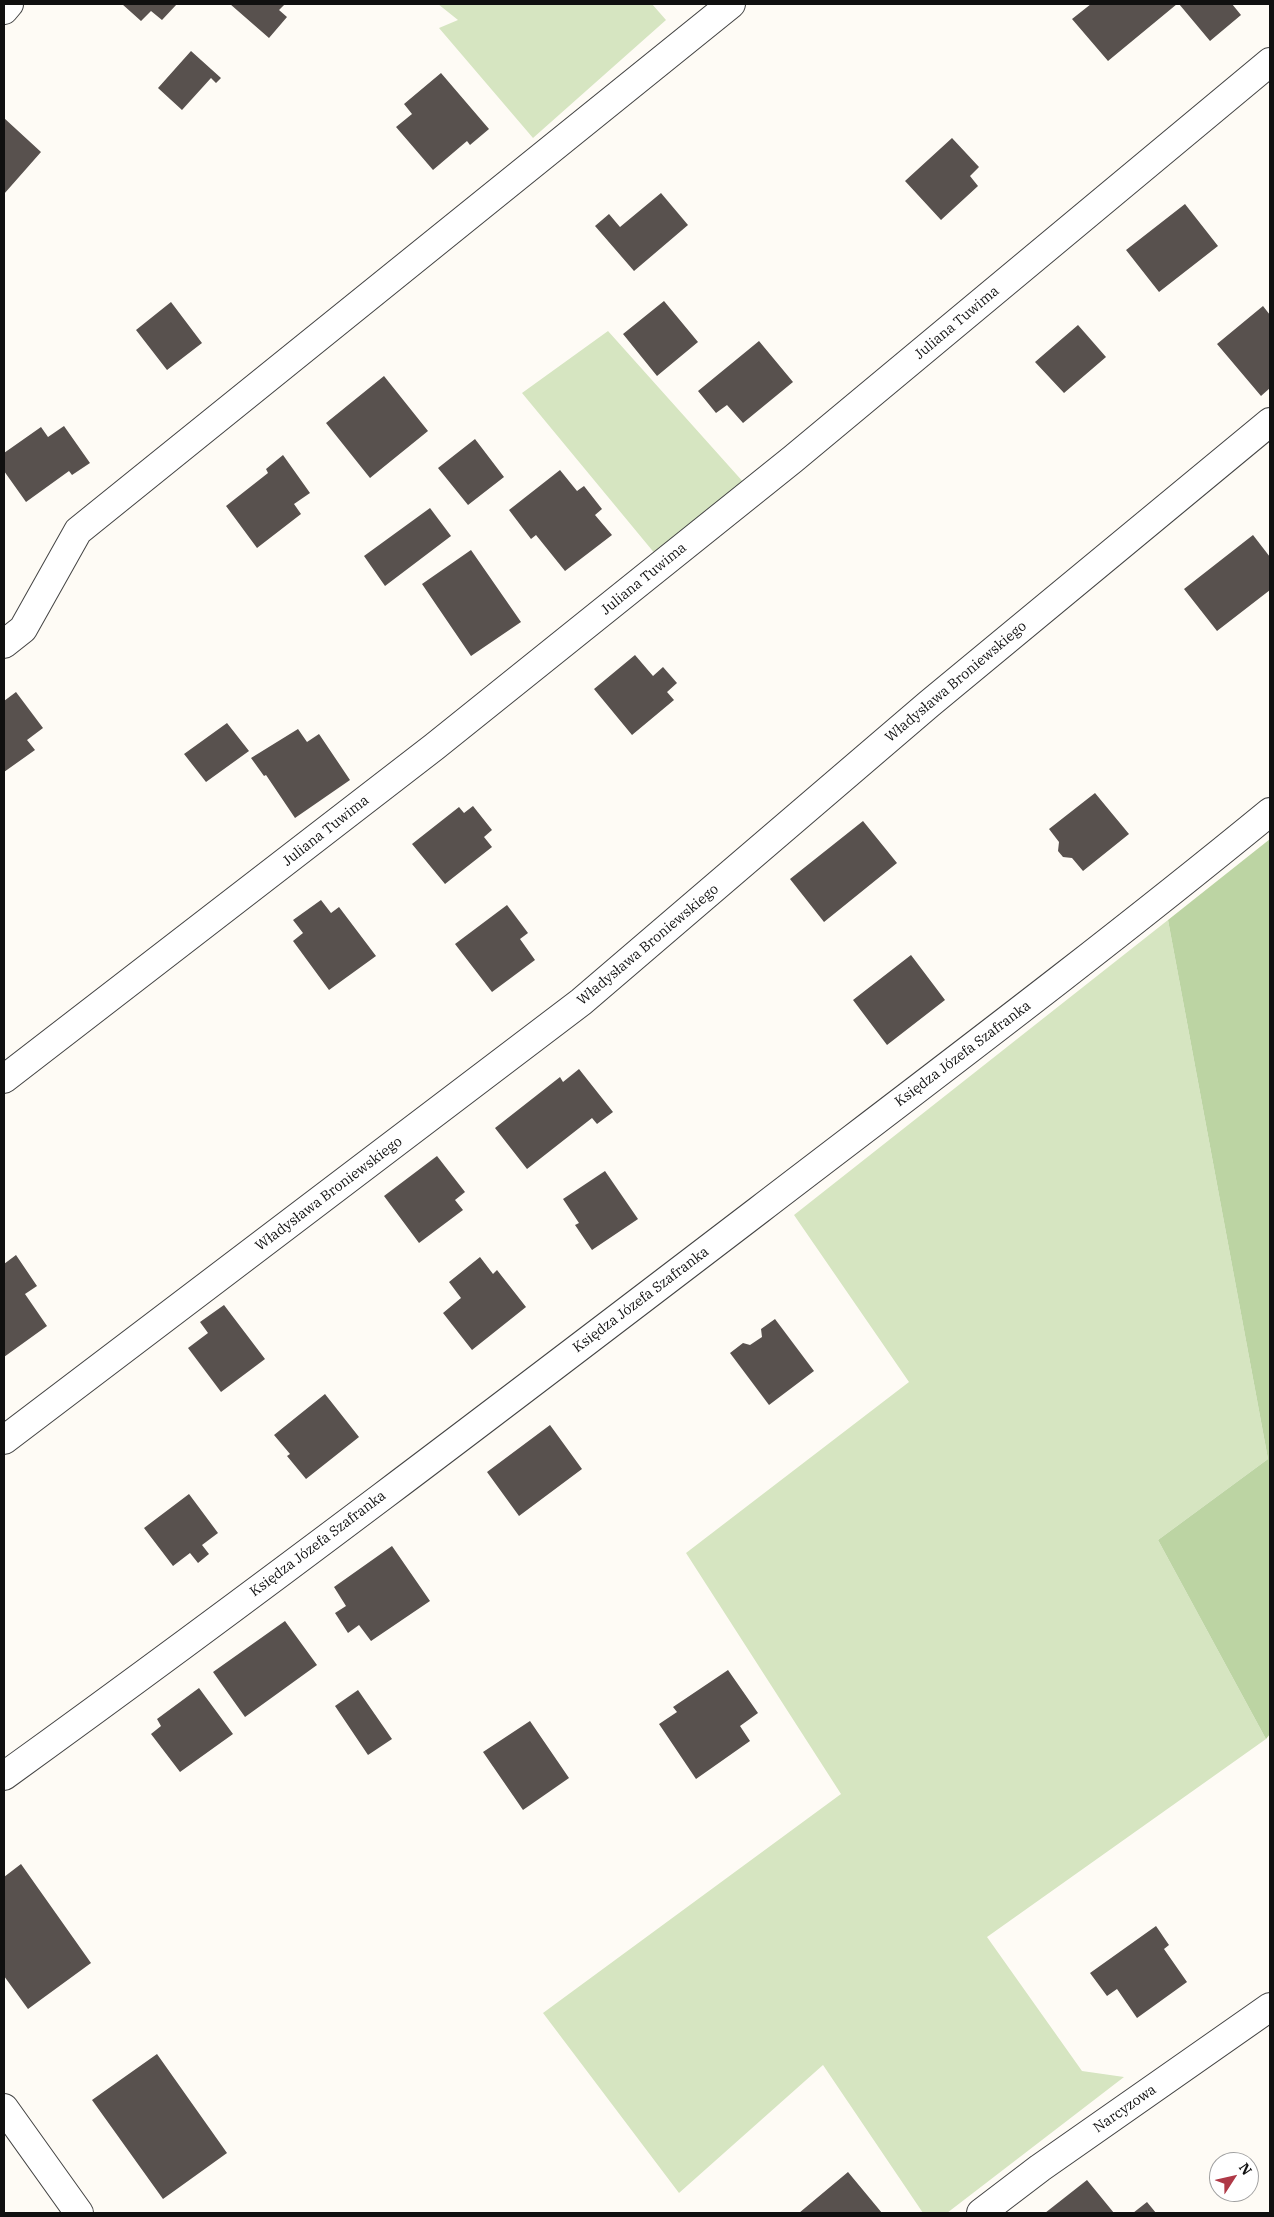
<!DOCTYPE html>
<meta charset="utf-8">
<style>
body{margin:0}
#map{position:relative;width:1274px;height:2217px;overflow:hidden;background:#fefbf5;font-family:"IBM Plex Serif",serif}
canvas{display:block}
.frame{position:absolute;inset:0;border:5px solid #101010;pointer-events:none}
.north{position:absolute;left:1209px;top:2152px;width:50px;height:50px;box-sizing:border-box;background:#fff;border:1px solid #9f9f9f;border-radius:50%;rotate:55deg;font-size:14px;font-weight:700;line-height:20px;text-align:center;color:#101010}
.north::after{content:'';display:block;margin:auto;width:18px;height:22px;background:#af3947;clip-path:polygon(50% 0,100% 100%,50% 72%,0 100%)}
</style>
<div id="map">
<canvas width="1274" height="2217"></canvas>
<div class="frame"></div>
<div class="north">N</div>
</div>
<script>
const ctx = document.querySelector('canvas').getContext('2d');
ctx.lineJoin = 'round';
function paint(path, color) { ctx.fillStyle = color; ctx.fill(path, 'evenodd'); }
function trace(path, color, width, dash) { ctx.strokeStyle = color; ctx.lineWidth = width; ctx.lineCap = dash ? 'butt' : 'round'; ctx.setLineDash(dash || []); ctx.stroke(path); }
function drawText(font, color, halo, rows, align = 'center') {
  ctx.font = font + ' "IBM Plex Serif",serif'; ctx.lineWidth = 5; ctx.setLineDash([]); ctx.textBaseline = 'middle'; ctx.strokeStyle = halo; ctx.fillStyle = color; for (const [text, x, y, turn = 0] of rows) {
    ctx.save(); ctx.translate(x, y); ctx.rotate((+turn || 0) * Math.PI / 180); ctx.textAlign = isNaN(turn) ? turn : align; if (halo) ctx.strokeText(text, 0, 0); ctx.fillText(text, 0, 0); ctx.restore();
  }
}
paint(new Path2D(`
 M438,4H652L666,20L533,138L439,28L458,20Z
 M608,331L745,484L656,555L522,393Z
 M1168,920L1268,1459L1158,1540L1266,1739L987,1937L1082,2071L1124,2077L947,2213H923L823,2065L679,2193L543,2013L841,1794L686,1553L909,1382L794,1215Z`), '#d6e5c1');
paint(new Path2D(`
 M1270,839V1734L1266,1739L1158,1540L1268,1459L1168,920Z`), '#bcd4a3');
paint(new Path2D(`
 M122,4H177L162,20L151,11L141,21Z
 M230,4H285L279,10L287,17L269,38Z
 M1091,4H1177L1108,61L1072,19Z
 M1179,4H1232L1241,15L1210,41Z
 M191,51L221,78L216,83L211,78L182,110L158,88Z
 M441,73L489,129L470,145L467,141L433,170L396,127L412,114L404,104Z
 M4,118L41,152L4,194Z
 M952,138L979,167L970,176L978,186L941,220L905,181Z
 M661,193L688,225L634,271L595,226L609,214L620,227Z
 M1185,204L1218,246L1159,292L1126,250Z
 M664,301L698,342L657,376L623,334Z
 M171,302L202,343L167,370L136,330Z
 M1263,306L1270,315V388L1261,396L1217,344Z
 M1078,325L1106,357L1064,393L1035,362Z
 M759,341L793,382L743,423L727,405L716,413L698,391Z
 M384,376L428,431L370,478L326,423Z
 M64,426L90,463L72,475L69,471L26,502L4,471V453L41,427L48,437Z
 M475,439L504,477L468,505L438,468Z
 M283,455L310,493L294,504L301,514L257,548L226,506L268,473L266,469Z
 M560,470L577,491L584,486L602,509L595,515L612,535L565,571L536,535L531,539L509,510Z
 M430,508L451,536L385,586L364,556Z
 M1253,535L1270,557V590L1217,631L1184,589Z
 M471,550L521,622L471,656L422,584Z
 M635,655L653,676L663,667L677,683L667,692L674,700L632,735L594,689Z
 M16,692L43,728L27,740L35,750L4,772V701Z
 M227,723L249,751L206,782L184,754Z
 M298,729L307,742L319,734L350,780L295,818L266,775L264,776L251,758Z
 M1095,793L1129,834L1083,871L1072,858L1063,857L1058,851L1059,842L1049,829Z
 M473,806L492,830L484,837L492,847L445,884L412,844L459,807L464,813Z
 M863,821L897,863L824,922L790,879Z
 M321,900L331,913L339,907L376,956L329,990L293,941L303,933L293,920Z
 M507,905L528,933L520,939L535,960L492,992L455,944Z
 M911,955L945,1000L887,1045L853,1000Z
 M579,1069L613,1112L597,1124L592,1118L527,1169L495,1128L560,1077L563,1082Z
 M437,1156L465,1192L455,1200L463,1210L419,1243L384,1196Z
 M605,1171L638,1219L592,1250L575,1225L579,1223L563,1199Z
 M16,1255L37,1286L25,1294L47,1326L4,1357V1264Z
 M480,1257L493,1274L497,1270L526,1307L472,1350L443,1313L461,1298L449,1282Z
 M224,1305L265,1359L221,1392L188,1348L208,1333L200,1322Z
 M775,1319L814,1371L769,1405L730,1353L743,1343L750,1345L762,1337L761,1329Z
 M325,1394L359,1437L306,1479L287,1456L290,1454L274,1435Z
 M550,1425L582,1469L519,1516L487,1472Z
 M189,1494L218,1533L202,1545L209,1554L198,1563L190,1553L173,1566L144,1528Z
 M392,1546L430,1601L371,1641L359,1625L348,1633L335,1613L346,1606L334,1587Z
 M285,1621L317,1665L245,1717L213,1672Z
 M728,1670L758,1713L740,1726L750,1741L696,1779L659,1724L677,1712L673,1707Z
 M199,1688L233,1734L180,1772L151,1734L161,1726L157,1719Z
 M358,1690L392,1739L368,1755L335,1706Z
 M530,1721L569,1778L523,1810L483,1752Z
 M21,1864L91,1963L28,2009L4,1976V1877Z
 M1156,1926L1169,1945L1164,1949L1187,1982L1137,2018L1117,1989L1107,1996L1090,1973Z
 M157,2054L227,2153L163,2199L92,2100Z
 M848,2172L882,2213H799Z
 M1087,2180L1114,2213H1045Z
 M1147,2202L1156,2213H1133Z`), '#58514e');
const minor = new Path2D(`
 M4,10L9,4
 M4,644L23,629L78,531L731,4
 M4,1079L434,747L793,459L1270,62
 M4,1440L581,1002L929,704L1270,422
 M4,1776C259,1592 509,1401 759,1210C930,1079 1103,949 1270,812
 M4,2108L79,2213
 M981,2213L1040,2168L1270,2007`);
trace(minor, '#434343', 30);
trace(minor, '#fff', 28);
drawText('14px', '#101010', '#fff', [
 ["Juliana Tuwima",957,323,-40],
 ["Juliana Tuwima",644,579,-39],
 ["Władysława Broniewskiego",956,682,-40],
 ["Juliana Tuwima",326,831,-38],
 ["Władysława Broniewskiego",648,945,-40],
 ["Księdza Józefa Szafranka",963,1054,-37],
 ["Władysława Broniewskiego",329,1194,-37],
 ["Księdza Józefa Szafranka",641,1300,-37],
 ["Księdza Józefa Szafranka",318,1544,-37],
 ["Narcyzowa",1125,2109,-35]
]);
</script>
